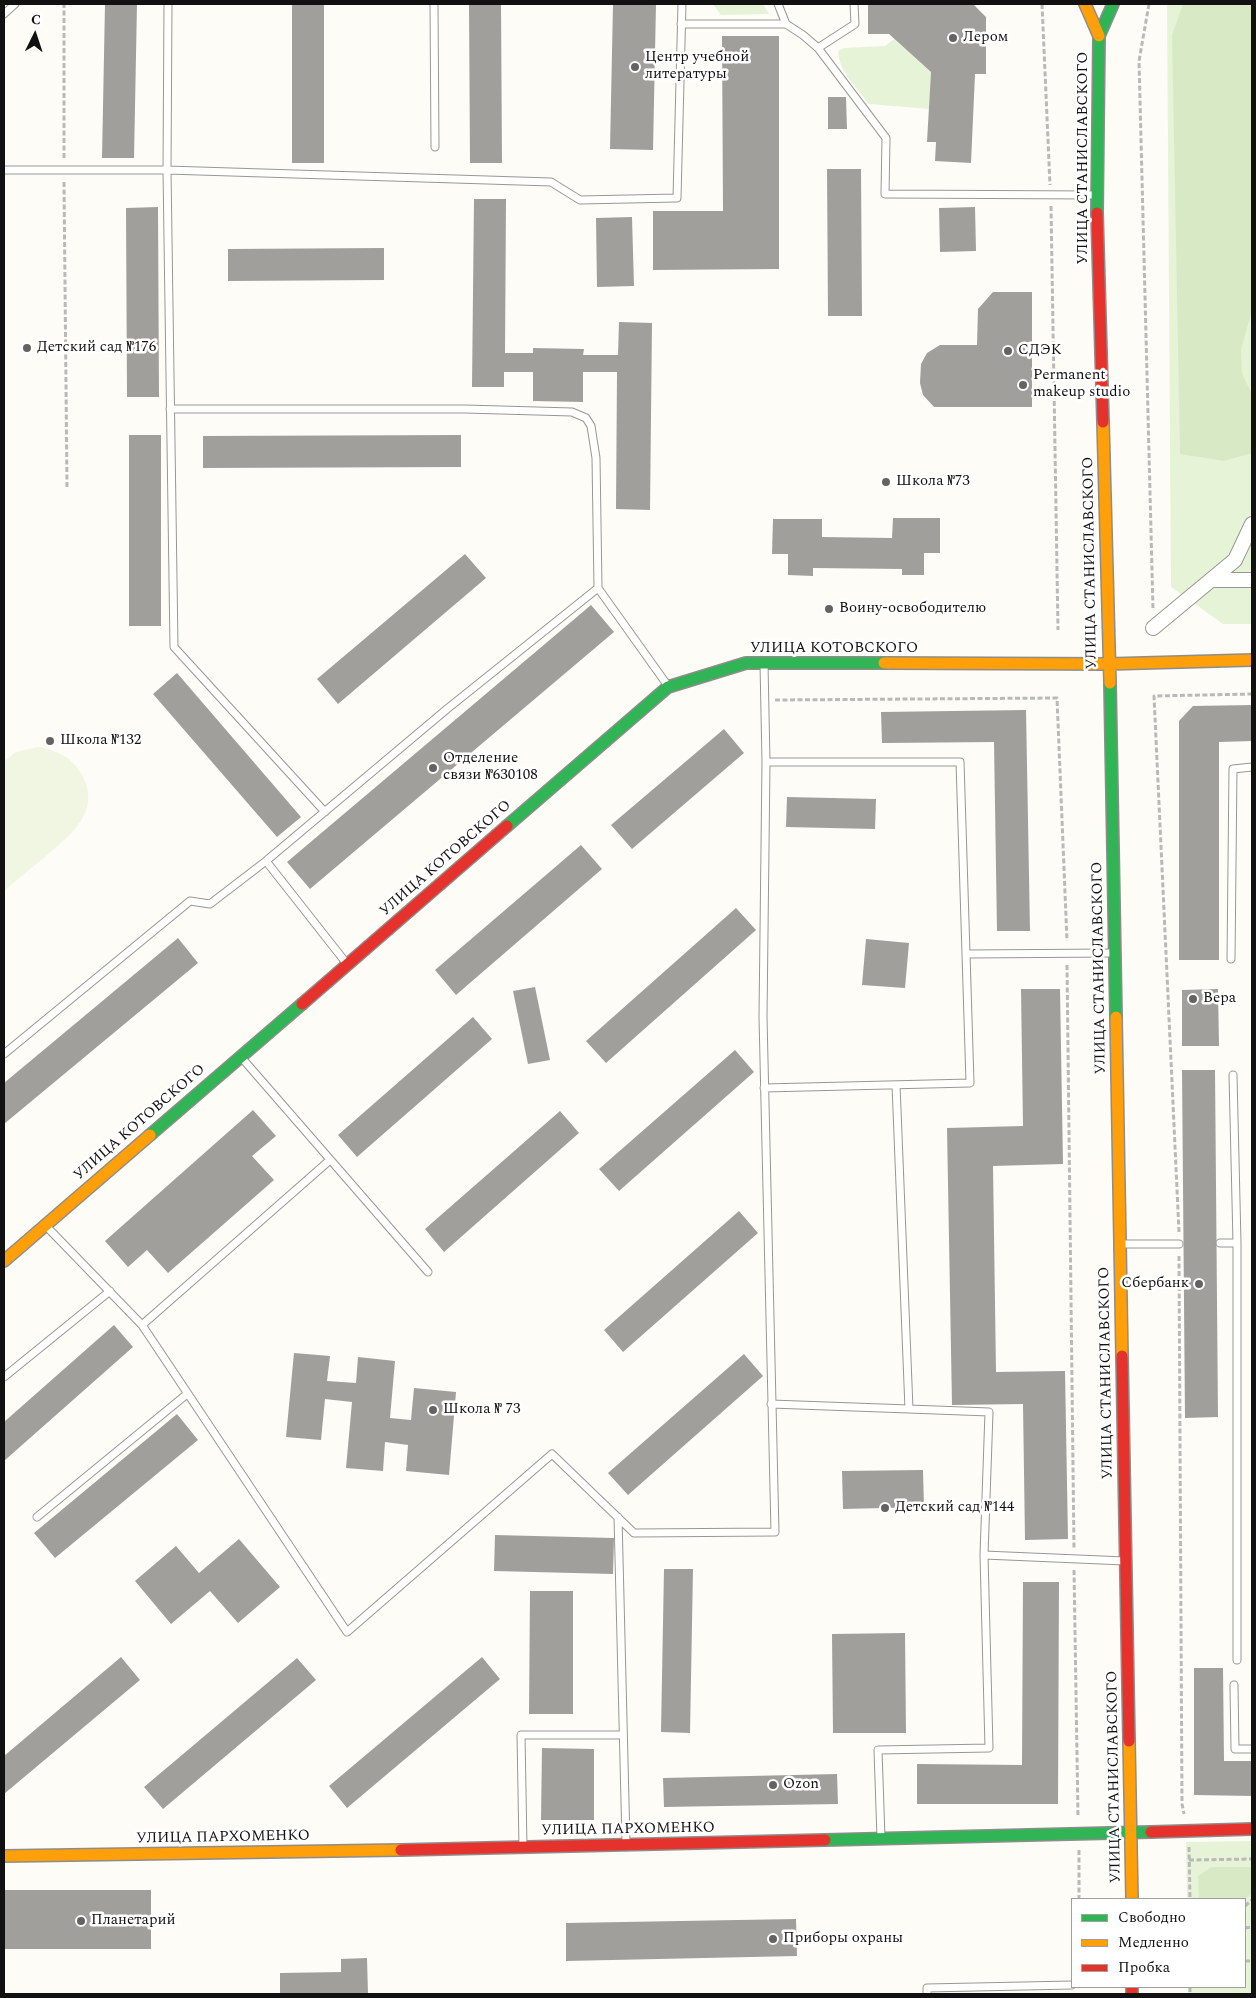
<!DOCTYPE html>
<meta charset="utf-8">
<style>
body{margin:0}
#map{position:relative;width:1256px;height:1998px;overflow:hidden;background:#fdfcf7;font-family:Spectral,serif}
canvas{display:block}
.frame{position:absolute;inset:0;border:5px solid #111;pointer-events:none}
.legend{position:absolute;left:1071px;top:1898px;width:175px;height:90px;box-sizing:border-box;background:#fff;border:1px solid #a0a0a0;margin:0;padding:6px 9px;list-style:none;font-size:15px;color:#111}
.legend li{display:flex;align-items:center;gap:10px;height:25px}
.legend b{width:25px;border:1px solid #a0a0a0}
.north{position:absolute;left:10px;top:10px;width:50px;height:50px;-webkit-text-stroke:4px #fff;paint-order:stroke;rotate:4deg;font-size:14px;font-weight:700;line-height:20px;text-align:center;color:#111}
.north::after{content:'';display:block;margin:auto;width:18px;height:22px;background:#111;clip-path:polygon(50% 0,100% 100%,50% 72%,0 100%)}
</style>
<div id="map">
<canvas width="1256" height="1998"></canvas>
<div class="frame"></div>
<ul class="legend">
<li><b style="height:6px;background:#30b455"></b>Свободно</li>
<li><b style="height:6px;background:#ff9f0a"></b>Медленно</li>
<li><b style="height:6px;background:#e5322d"></b>Пробка</li>
</ul>
<div class="north">С</div>
</div>
<script>
const ctx = document.querySelector('canvas').getContext('2d');
ctx.lineJoin = 'round';
function paint(path, color) { ctx.fillStyle = color; ctx.fill(path, 'evenodd'); }
function trace(path, color, width, dash) { ctx.strokeStyle = color; ctx.lineWidth = width; ctx.lineCap = dash ? 'butt' : 'round'; ctx.setLineDash(dash || []); ctx.stroke(path); }
function drawText(font, color, halo, rows, align = 'center') {
  ctx.font = font + ' Spectral,serif'; ctx.lineWidth = 5; ctx.setLineDash([]); ctx.textBaseline = 'middle'; ctx.strokeStyle = halo; ctx.fillStyle = color; for (const [text, x, y, turn = 0] of rows) {
    ctx.save(); ctx.translate(x, y); ctx.rotate((+turn || 0) * Math.PI / 180); ctx.textAlign = isNaN(turn) ? turn : align; if (halo) ctx.strokeText(text, 0, 0); ctx.fillText(text, 0, 0); ctx.restore();
  }
}
paint(new Path2D(`
 M713,4H763L769,14L721,15Z
 M1167,4H1252V624H1223L1171,587Z
 M894,39L931,72L929,109L869,104C857,88 839,72 838,51L844,48L885,46Z
 M1252,1841V1994H1188V1987H1245V1899H1187L1186,1842Z`), '#e7f3d7');
paint(new Path2D(`
 M1183,4H1252V310L1241,350L1242,374L1252,394V453L1224,461L1180,454L1172,35Z
 M1211,1867H1252V1894L1245,1899H1199L1198,1876Z`), '#d8eac5');
paint(new Path2D(`
 M38,747C57,750 73,758 82,775C102,812 70,835 45,857C31,868 17,880 4,891V762L16,752Z`), '#f0f6e1');
paint(new Path2D(`
 M105,4H137L134,158H102Z
 M292,4H324V163H292Z
 M469,4H501L502,163H470Z
 M613,4H656L653,150L610,149Z
 M868,4H973L986,17V74H975L971,163L935,161L936,142H927L931,72L889,34H868Z
 M722,36H779V269L653,270V211H723Z
 M828,97H846L847,129H828Z
 M827,169H861L862,316H828Z
 M474,199H506L505,353H533V348L584,349L583,355H618L619,322L652,323L650,510L616,509L617,372H583V402L533,401V372H504V387H472Z
 M158,207L159,397H127L126,208Z
 M975,207L976,251L940,252L939,208Z
 M632,217L634,286L597,287L596,218Z
 M384,248V280L228,281V249Z
 M993,292H1032V407H934L923,395L920,383L921,364L927,353L940,345H977L978,309Z
 M129,435H161V626H129Z
 M461,435V467L203,468V436Z
 M893,518H940V553H924V575H902V569L813,568V576L788,575V554H772L773,519H822V537L892,538Z
 M465,554L486,578L338,704L317,679Z
 M591,605L614,632L310,889L287,862Z
 M177,673L301,817L277,837L153,694Z
 M1252,705V741L1219,742V960H1179V721L1193,706Z
 M1026,710L1030,931H997L994,742L882,743L881,712Z
 M724,729L744,753L632,849L611,825Z
 M787,797L876,799L875,829L786,827Z
 M581,845L602,869L456,995L435,970Z
 M736,908L756,930L606,1063L586,1041Z
 M178,938L198,963L4,1124V1083Z
 M866,939L909,943L905,988L862,985Z
 M535,987L550,1060L528,1064L513,991Z
 M1021,989H1060L1063,1164L993,1166L996,1372L1065,1371L1068,1539L1025,1540L1023,1404L952,1405L947,1128L1023,1126Z
 M1218,989L1219,1046H1182V990Z
 M473,1017L492,1039L357,1157L338,1135Z
 M735,1050L754,1072L619,1191L599,1169Z
 M1182,1070H1215L1218,1417L1185,1418Z
 M253,1110L276,1136L252,1156L274,1180L168,1273L147,1250L128,1267L105,1241Z
 M560,1111L579,1133L444,1252L425,1229Z
 M739,1211L758,1233L623,1352L604,1330Z
 M114,1325L133,1347L4,1461V1422Z
 M294,1353L330,1356L327,1381L356,1383L358,1357L395,1361L390,1418L411,1420L414,1388L456,1392L449,1475L406,1471L408,1445L385,1442L383,1471L346,1468L352,1402L325,1399L321,1440L286,1437Z
 M744,1354L763,1376L628,1495L608,1473Z
 M177,1414L198,1440L55,1558L34,1533Z
 M923,1470L924,1507L843,1509L842,1471Z
 M495,1535L614,1538L613,1574L494,1571Z
 M239,1539L280,1587L238,1623L210,1591L171,1624L135,1581L176,1546L199,1573Z
 M664,1569H693L690,1733L661,1732Z
 M1023,1582H1059L1058,1804H917V1764L1022,1765Z
 M530,1591H573V1714H529Z
 M905,1633L906,1733H833L832,1634Z
 M121,1657L140,1680L4,1794V1756Z
 M482,1657L500,1679L347,1808L329,1786Z
 M297,1658L316,1680L163,1809L144,1787Z
 M1194,1668H1223L1224,1761H1252V1796L1194,1795Z
 M542,1748L594,1749V1820H541Z
 M837,1774L838,1804L664,1807L663,1778Z
 M4,1890H151V1949H4Z
 M796,1919L797,1956L566,1961V1923Z
 M367,1958L368,1994H280V1973L341,1972V1959Z`), '#a19f9c');
const lane = new Path2D(`
 M168,4L167,170L551,182L580,200L677,198L682,4
 M434,4L435,147
 M778,4L786,24L803,35L818,48L886,138L885,194L1094,195
 M4,14L15,4
 M681,24H786
 M818,48L855,24L854,4
 M4,170H167L174,647L325,812
 M170,409H465L572,412L586,418L591,426L596,458L598,588
 M766,762H960L966,954L1113,953
 M266,861L447,709L598,588L668,686
 M1231,959L1233,769L1252,767
 M4,1054L190,901L210,904L266,861L347,964
 M241,1057L428,1272
 M1233,1075L1237,1243V1660
 M764,1088L970,1083L966,954
 M47,1227L142,1325L347,1632L552,1454L634,1533L775,1532L763,1017L766,762L764,664
 M1220,1243H1237
 M1123,1244H1179
 M142,1325L330,1160
 M4,1377L110,1291
 M771,1404L909,1409L896,1085
 M909,1409L989,1412L984,1555L1125,1561
 M37,1517L187,1394
 M618,1517L626,1842
 M1234,1685L1235,1749H1252
 M881,1838L878,1750L989,1748L984,1555
 M523,1847L521,1735H623
 M927,1994V1988L1072,1985`);
const street = new Path2D(`
 M1211,580H1252
 M1153,628L1235,560L1252,524`);
const fast = new Path2D(`
 M1097,213L1099,36L1113,4
 M1110,683L1116,1017
 M507,826L668,687L746,663H884
 M150,1135L302,1004
 M825,1840L1151,1832`);
const slow = new Path2D(`
 M1085,4L1099,36
 M1103,422L1110,683
 M884,663L1108,664L1252,660
 M1116,1017L1122,1356
 M4,1261L150,1135
 M1129,1741L1132,1899
 M4,1856L401,1850`);
const jam = new Path2D(`
 M1097,213L1103,422
 M302,1004L507,826
 M1122,1356L1129,1741
 M1151,1832L1252,1829
 M401,1850L825,1840
 M1132,1987V1994`);
trace(lane, '#979795', 9);
trace(street, '#979795', 16);
trace(fast, '#8e8d8b', 14);
trace(slow, '#8e8d8b', 14);
trace(jam, '#8e8d8b', 14);
trace(new Path2D(`
 M1042,4L1050,185
 M1149,4L1139,61L1153,610
 M64,158V4
 M64,182L67,487
 M1051,206L1058,630
 M775,700L1057,698L1067,941
 M1067,965L1074,1549
 M1179,1232L1154,696L1252,694
 M1179,1256L1182,1804L1184,1814
 M1074,1570L1078,1816
 M1189,1847L1190,1899
 M1079,1850V1899
 M1189,1860L1252,1859
 M1245,1906L1252,1900
 M1245,1928L1252,1927
 M1245,1961H1252
 M1190,1987V1994`), '#b9b9b8', 3, [5, 2.5]);
trace(lane, '#fffffe', 7);
trace(street, '#fffffe', 14);
trace(fast, '#30b455', 11);
trace(slow, '#ff9f0a', 11);
trace(jam, '#e5322d', 11);
for (const [x, y, r, color] of [
 [953,38,5,"#646362"],
 [635,67,5,"#646362"],
 [27,348,5,"#646362"],
 [1008,351,5,"#646362"],
 [1023,385,5,"#646362"],
 [886,482,5,"#646362"],
 [829,609,5,"#646362"],
 [50,741,5,"#646362"],
 [433,768,5,"#646362"],
 [1193,999,5,"#646362"],
 [1199,1284,5,"#646362"],
 [433,1410,5,"#646362"],
 [885,1508,5,"#646362"],
 [773,1785,5,"#646362"],
 [81,1921,5,"#646362"],
 [773,1939,5,"#646362"]
]) { const dot = new Path2D(); dot.arc(x, y, r, 0, 2 * Math.PI); ctx.fillStyle = color; ctx.fill(dot); trace(dot, '#fff', 2); }
drawText('15px', '#111', '#fff', [
 ["Лером",963,38],
 ["Центр учебной",645,58],
 ["литературы",645,75],
 ["Детский сад №176",37,348],
 ["СДЭК",1018,351],
 ["Permanent",1033,376],
 ["makeup studio",1033,393],
 ["Школа №73",896,482],
 ["Воину-освободителю",839,609],
 ["Школа №132",60,741],
 ["Отделение",443,759],
 ["связи №630108",443,776],
 ["Вера",1203,999],
 ["Сбербанк",1189,1284,"right"],
 ["Школа № 73",443,1410],
 ["Детский сад №144",895,1508],
 ["Ozon",783,1785],
 ["Планетарий",91,1921],
 ["Приборы охраны",783,1939]
], 'left');
drawText('15px', '#111', '#fff', [
 ["УЛИЦА СТАНИСЛАВСКОГО",1084,158,-90],
 ["УЛИЦА СТАНИСЛАВСКОГО",1091,563,-91],
 ["УЛИЦА КОТОВСКОГО",834,649],
 ["УЛИЦА КОТОВСКОГО",446,859,-41],
 ["УЛИЦА СТАНИСЛАВСКОГО",1100,968,-91],
 ["УЛИЦА КОТОВСКОГО",140,1123,-41],
 ["УЛИЦА СТАНИСЛАВСКОГО",1107,1373,-91],
 ["УЛИЦА СТАНИСЛАВСКОГО",1115,1777,-91],
 ["УЛИЦА ПАРХОМЕНКО",628,1830,-1],
 ["УЛИЦА ПАРХОМЕНКО",223,1838,-1]
]);
</script>
